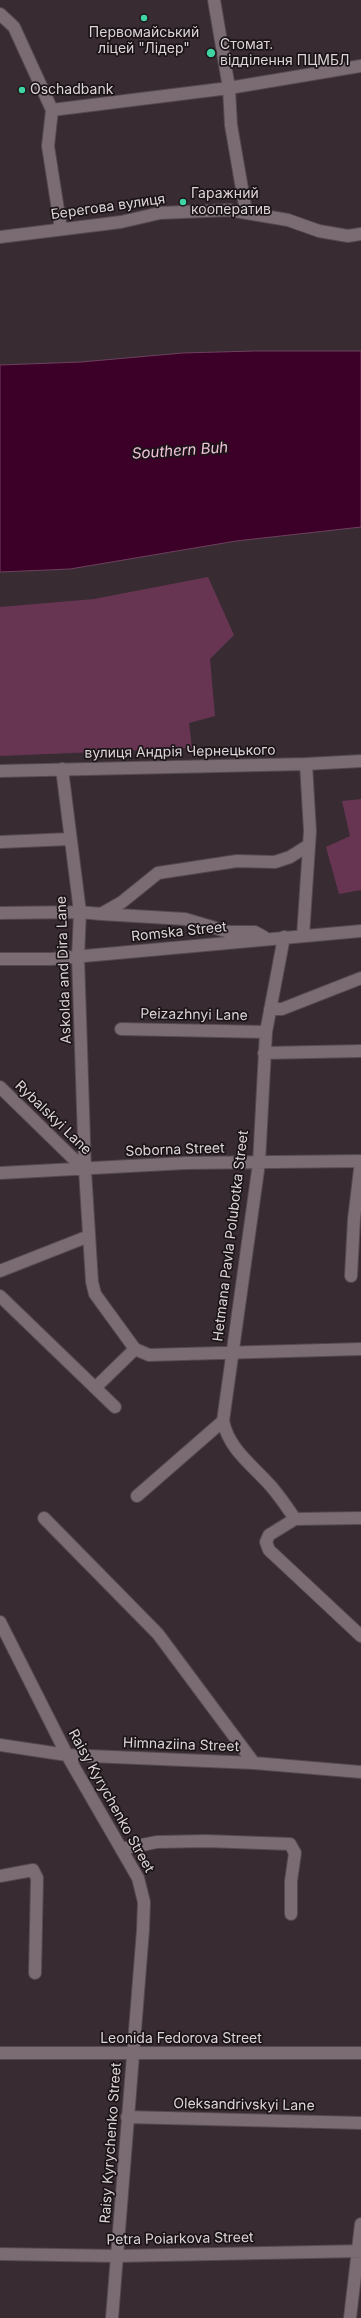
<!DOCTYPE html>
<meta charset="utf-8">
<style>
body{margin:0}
canvas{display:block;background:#382b32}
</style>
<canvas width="361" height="2318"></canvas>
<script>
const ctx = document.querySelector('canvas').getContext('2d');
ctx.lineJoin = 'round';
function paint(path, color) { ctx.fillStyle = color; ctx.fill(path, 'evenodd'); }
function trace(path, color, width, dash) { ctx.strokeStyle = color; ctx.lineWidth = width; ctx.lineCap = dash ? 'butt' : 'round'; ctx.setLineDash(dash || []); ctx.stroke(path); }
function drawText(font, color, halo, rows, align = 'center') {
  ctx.font = font + ' Inter,sans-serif'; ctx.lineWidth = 3.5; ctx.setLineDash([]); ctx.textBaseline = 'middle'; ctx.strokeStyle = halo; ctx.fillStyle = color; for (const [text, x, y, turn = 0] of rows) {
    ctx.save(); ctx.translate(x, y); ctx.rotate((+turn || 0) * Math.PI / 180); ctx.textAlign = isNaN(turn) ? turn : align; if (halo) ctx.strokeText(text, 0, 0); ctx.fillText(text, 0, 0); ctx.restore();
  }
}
paint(new Path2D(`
 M208,577L234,635L210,659L215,716L189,723L192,748L0,756V607L94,599Z
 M361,799V890L339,894L326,847L350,836L342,801Z`), '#673552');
const water = new Path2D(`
 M255,351H361V527L236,541L70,569L0,572V365L81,362L183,353Z`);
paint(water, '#3c0028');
trace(water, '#6c405d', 1);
const minor = new Path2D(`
 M214,0L229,88L231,125L246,212
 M0,14L14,27L52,110L48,146L61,229
 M52,110L229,88L361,66
 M0,237L121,222L160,213L229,210L288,220L319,231L348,236L361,234
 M62,769L80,912L78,957L85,1170L92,1282L95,1294L135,1349L149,1355L361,1349
 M0,771L306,764L361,761
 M0,842L70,839
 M0,913L80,912L101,914L122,902L158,873L237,861L275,862L290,857L309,845
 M101,914L185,919L229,932H255L264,937
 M303,936L310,831L306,764
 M284,937L266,1032L259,1163L223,1421C229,1449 251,1464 269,1484C279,1495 287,1507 295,1519
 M0,959H51L361,931
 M270,1009H282L361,978
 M121,1029L266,1032
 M264,1053L361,1051
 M0,1087L85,1170
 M0,1173L186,1163L361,1161
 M0,1271L89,1236
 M351,1276L354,1219L361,1161
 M0,1296L115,1407
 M96,1387L135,1349
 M137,1496L223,1421
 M44,1518L158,1634L254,1763
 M295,1519L269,1535L266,1542L269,1550L361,1636
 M295,1519L361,1518
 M0,1622L67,1755L138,1878L144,1902L143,1930L112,2318
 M0,1745L67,1755L254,1763L361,1772
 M121,1849L157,1842L206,1841L290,1844L295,1853L291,1881V1914
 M0,1876L33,1870L37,1878L35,1973
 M0,2053H361
 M127,2117L361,2123
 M0,2254L117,2256L361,2251
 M350,2318L361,2224`);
trace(minor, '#54494f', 14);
trace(minor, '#7b6c74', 12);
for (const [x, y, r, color] of [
 [144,18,4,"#40d4a2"],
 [211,53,5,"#40d4a2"],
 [22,90,4,"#40d4a2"],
 [183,202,4,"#40d4a2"]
]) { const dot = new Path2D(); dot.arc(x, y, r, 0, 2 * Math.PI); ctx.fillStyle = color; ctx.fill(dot); trace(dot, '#1b1518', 1.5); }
drawText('14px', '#ddd4d8', '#1b1518', [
 ["Первомайський",144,33,"center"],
 ["ліцей \"Лідер\"",144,49,"center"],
 ["Стомат.",220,45],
 ["відділення ПЦМБЛ",220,61],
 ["Oschadbank",30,90],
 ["Гаражний",191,194],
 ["кооператив",191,210]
], 'left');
drawText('14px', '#ddd4d8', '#1b1518', [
 ["Берегова вулиця",108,207,-8],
 ["вулиця Андрія Чернецького",180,752,-1],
 ["Romska Street",179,932,-6],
 ["Askolda and Dira Lane",64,970,-92],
 ["Peizazhnyi Lane",194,1015,1],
 ["Rybalskyi Lane",53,1118,44],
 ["Soborna Street",175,1150,-2],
 ["Hetmana Pavla Polubotka Street",231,1236,-83],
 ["Himnaziina Street",181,1745,2],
 ["Raisy Kyrychenko Street",111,1801,61],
 ["Leonida Fedorova Street",181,2039],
 ["Oleksandrivskyi Lane",244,2105,1],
 ["Raisy Kyrychenko Street",111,2143,-86],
 ["Petra Poiarkova Street",180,2239,-1]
]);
drawText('italic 15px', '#f2c2db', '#1b1518', [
 ["Southern Buh",180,451,-4]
]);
</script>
